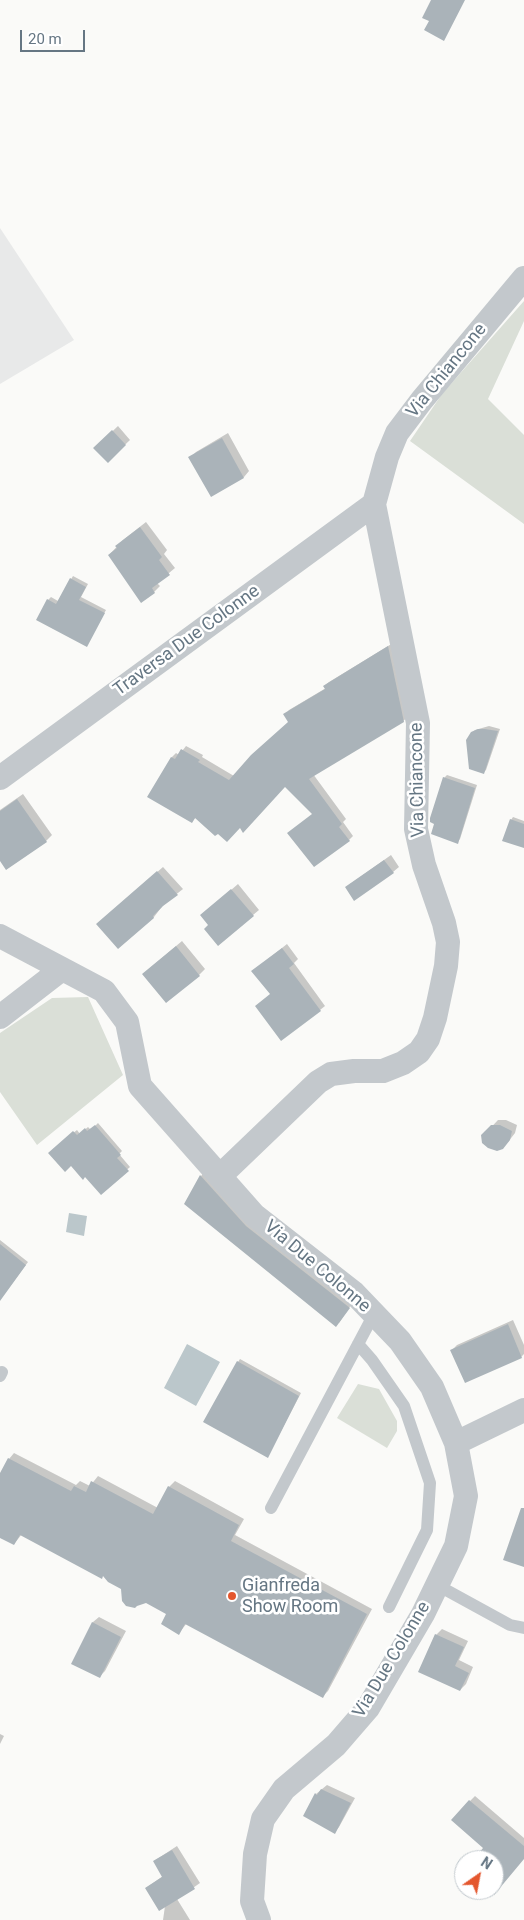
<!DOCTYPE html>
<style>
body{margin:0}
#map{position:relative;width:524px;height:1920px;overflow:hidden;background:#fafaf8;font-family:Roboto,sans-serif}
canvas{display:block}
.north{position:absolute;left:454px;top:1850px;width:50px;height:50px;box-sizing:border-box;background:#fff;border:1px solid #c1c8cd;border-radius:50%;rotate:33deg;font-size:14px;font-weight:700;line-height:20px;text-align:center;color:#657683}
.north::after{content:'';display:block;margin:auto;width:18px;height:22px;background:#e4572e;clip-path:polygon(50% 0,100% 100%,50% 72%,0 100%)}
.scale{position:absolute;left:20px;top:30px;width:65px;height:22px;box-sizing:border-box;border:2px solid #657683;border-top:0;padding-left:6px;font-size:15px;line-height:18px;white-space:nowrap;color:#657683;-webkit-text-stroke:4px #fff;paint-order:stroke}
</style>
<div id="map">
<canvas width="524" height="1920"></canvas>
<div class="north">N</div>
<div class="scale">20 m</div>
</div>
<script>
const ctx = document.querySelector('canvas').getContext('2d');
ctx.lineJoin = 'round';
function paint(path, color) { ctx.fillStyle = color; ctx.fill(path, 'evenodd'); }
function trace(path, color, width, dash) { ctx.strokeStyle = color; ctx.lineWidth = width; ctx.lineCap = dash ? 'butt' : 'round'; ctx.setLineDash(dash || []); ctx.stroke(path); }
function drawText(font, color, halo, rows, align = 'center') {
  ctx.font = font + ' Roboto,sans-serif'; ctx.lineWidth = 5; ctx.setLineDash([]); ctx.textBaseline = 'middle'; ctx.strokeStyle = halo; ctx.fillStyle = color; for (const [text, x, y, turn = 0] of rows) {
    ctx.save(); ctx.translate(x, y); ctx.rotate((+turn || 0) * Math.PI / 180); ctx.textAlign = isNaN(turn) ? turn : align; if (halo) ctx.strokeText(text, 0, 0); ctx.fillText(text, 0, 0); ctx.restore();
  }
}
paint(new Path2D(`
 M0,228L74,340L0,384Z`), '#e8e9e9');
paint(new Path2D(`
 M524,301V321L488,399L524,435V524L410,441L442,394Z
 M88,997L123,1075L37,1145L0,1092V1033L52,998Z
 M358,1384L379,1389L397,1421V1431L387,1448L337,1418Z`), '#dadfd7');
paint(new Path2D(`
 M69,1213L87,1216L84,1236L66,1232Z
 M187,1344L220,1362L196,1406L164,1388Z`), '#bbc7cb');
paint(new Path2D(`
 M118,426L130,440L108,461L95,448Z
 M228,433L249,471L244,477L212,495L190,458L196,452Z
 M146,522L167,550L164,554L175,568L157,583L160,586L154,592L109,555L123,540Z
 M73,576L88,584L81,597L106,610L87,645L48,600L51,597L58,601Z
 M393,643L408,717L403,721L313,774L346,819L343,822L353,836L349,840L314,813L285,786L240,826L196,817L192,822L149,797L172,757L176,753L179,755L186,746L203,755L202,757L234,776L289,722L285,715L289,710L326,688L324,686L329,682Z
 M489,726L500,729L486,770L483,773L472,733L475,730Z
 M447,775L477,785L460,839L457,842L444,778Z
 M23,794L52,835L46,841L0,858V810Z
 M513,817L524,821V847L511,820Z
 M391,855L399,867L393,872L346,887Z
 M163,867L183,889L164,904L154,917L118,947L103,919Z
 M238,884L259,910L253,915L210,925L208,910Z
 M182,941L205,969L199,975L150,968Z
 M287,944L298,959L294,963L325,1006L320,1010L271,994L258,967Z
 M498,1120H506L517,1125L515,1133L508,1142L483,1136Z
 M98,1123L122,1151L119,1154L130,1167L101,1193L85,1175L52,1150L77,1130L80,1134L88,1127L91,1130Z
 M203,1173L351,1305L339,1323L185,1203Z
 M0,1240L28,1262L8,1289L0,1288Z
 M513,1320L524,1345V1354L521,1357L452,1350L457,1345Z
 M240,1359L301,1393L268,1456L238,1362Z
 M14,1453L76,1485L80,1481L90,1486L98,1476L158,1508L169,1487L175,1481L244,1519L235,1535L372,1609L328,1691L322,1697L187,1623L179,1633L168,1613L122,1589L104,1575L22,1534L14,1544L0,1536V1476L9,1459Z
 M99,1617L126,1631L105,1671L99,1677L73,1663L93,1622Z
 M442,1629L468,1641L459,1660L473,1667L466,1684L460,1690L436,1635Z
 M0,1734L4,1736L0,1744Z
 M327,1785L355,1798L339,1827L335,1832L316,1794Z
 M475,1796L524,1838V1858L494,1884V1860H474L485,1848L470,1801Z
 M177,1846L200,1883L177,1899L190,1920H163L165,1906L146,1888L163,1876L154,1861Z`), '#0003');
paint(new Path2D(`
 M431,0H465L444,41L424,30L429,21L422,18Z
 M112,430L126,445L108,463L93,448Z
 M222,438L244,478L211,497L188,457Z
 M140,527L162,557L159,560L170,575L152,588L155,593L141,603L108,555L117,548L115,546Z
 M70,578L86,587L79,600L105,613L87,647L36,620L47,599L56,604Z
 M388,646L404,722L309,779L342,824L339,827L350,841L314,867L287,833L312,814L285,787L243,833L240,828L227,842L218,834L215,836L195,818L192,823L147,797L171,757L175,759L181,749L200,760L198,762L229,780L251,755L288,722L283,714L325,689L323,686Z
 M478,729H485L498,731L484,774L469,769L466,740L471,732Z
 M443,777L475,788L458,844L431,834L434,824L430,822V818Z
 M17,799L47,842L6,870L0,861V811Z
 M510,819L524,824V848L502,841Z
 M384,860L394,873L354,901L345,887Z
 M157,871L178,895L163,906L153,916L154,918L118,949L96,924Z
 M231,889L254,916L218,946L204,929L208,925L200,915Z
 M176,946L200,976L166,1003L142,974Z
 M282,948L294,964L289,968L321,1011L281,1041L255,1006L270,994L251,971Z
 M95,1125L121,1155L117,1158L129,1171L101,1195L85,1177L83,1180L71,1166L65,1172L48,1153L73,1131L77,1135L85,1128L87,1131Z
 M491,1125H500L512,1131L510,1140L503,1149L497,1151L488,1148L482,1143L481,1135Z
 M200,1175L246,1226L350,1308L336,1327L184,1204Z
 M0,1244L26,1265L0,1301Z
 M508,1324L522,1358L465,1383L450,1350Z
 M237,1361L299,1396L268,1458L203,1422Z
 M8,1458L71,1491L74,1486L86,1492L91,1481L153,1514L168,1486L239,1525L231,1541L367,1614L323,1698L185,1624L179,1635L161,1624L166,1614L146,1603L137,1606L135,1608L126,1606L122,1601L121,1589L108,1582L103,1576L102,1579L20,1535L14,1545L0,1538V1473Z
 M521,1508H524V1567L503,1560Z
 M92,1622L121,1637L100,1678L71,1664Z
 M435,1634L464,1647L455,1666L469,1673L460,1691L418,1672Z
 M321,1789L351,1803L335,1834L303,1816L315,1793L317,1795Z
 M469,1800L524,1846V1859L494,1895V1860H473L483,1848L451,1820Z
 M172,1850L195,1889L159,1911L145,1888L162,1877L153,1861Z`), '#aab3b9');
trace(new Path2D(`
 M358,1344L372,1360L404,1406L430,1483L427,1530L389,1607
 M0,1376L2,1372
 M271,1508L374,1314
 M437,1585L510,1625L524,1628`), '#c3c8cc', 12);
trace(new Path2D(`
 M0,778L374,504
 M0,936L104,991L127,1022L140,1086L254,1215L354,1293L400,1341L432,1387L456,1443L466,1496L456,1546L423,1614L368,1708L336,1745L284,1789L263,1819L255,1854L252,1901L259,1920
 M0,1017L62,969
 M220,1176L318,1082L331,1074L354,1071H383L403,1063L419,1052L428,1039L435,1018L446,966L448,942L444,923L424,865L416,829L418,723L374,504L387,457L397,433L422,400L524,278
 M456,1443L524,1410`), '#c3c8cc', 24);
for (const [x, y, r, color] of [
 [232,1596,5,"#e4572e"]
]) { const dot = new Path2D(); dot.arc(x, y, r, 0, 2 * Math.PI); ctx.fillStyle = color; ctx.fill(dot); trace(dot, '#fff', 2); }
drawText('18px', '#657683', '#fff', [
 ["Via Chiancone",447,371,-51],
 ["Traversa Due Colonne",187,641,-36],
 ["Via Chiancone",418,780,-91],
 ["Via Due Colonne",317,1267,40],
 ["Via Due Colonne",392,1660,-59]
]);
drawText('18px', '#657683', '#fff', [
 ["Gianfreda",242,1586],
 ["Show Room",242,1607]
], 'left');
</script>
